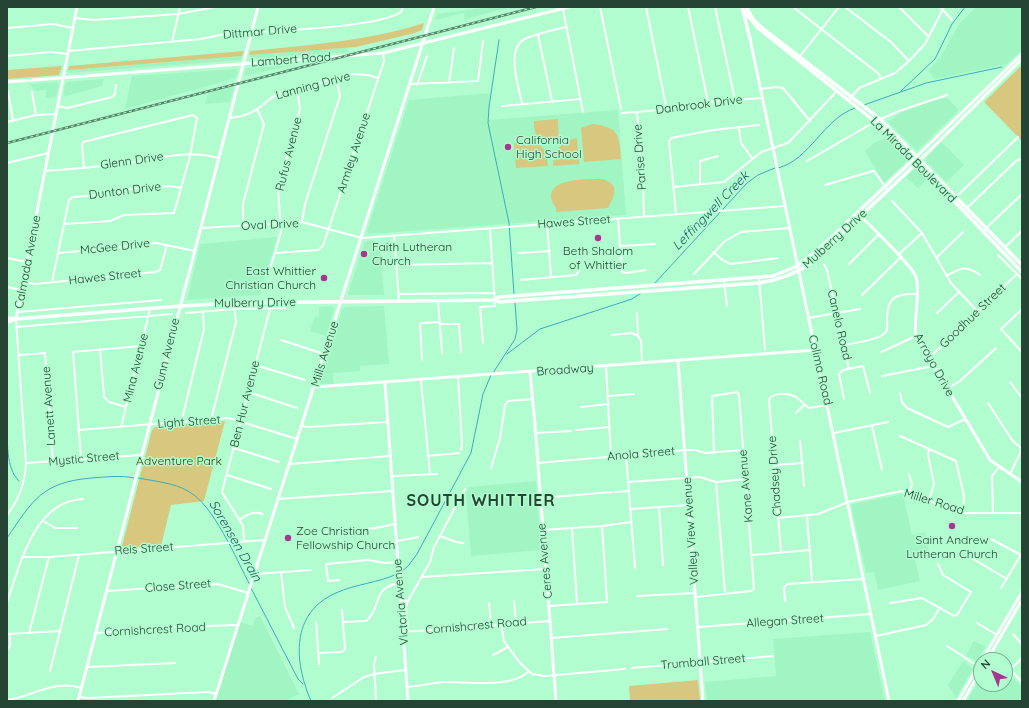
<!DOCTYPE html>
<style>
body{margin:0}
#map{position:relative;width:1029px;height:708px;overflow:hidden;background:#b2fdd0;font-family:Quicksand,sans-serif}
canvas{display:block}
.frame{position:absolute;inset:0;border:8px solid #254433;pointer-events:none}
.north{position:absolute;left:973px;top:652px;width:40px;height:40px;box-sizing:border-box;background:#b2fdd0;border:1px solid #7ab391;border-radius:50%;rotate:316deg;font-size:11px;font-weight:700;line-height:16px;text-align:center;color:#254433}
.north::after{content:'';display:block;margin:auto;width:14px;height:18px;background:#a8358f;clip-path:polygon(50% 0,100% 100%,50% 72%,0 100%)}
</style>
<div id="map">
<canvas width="1029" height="708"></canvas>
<div class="frame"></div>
<div class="north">N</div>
</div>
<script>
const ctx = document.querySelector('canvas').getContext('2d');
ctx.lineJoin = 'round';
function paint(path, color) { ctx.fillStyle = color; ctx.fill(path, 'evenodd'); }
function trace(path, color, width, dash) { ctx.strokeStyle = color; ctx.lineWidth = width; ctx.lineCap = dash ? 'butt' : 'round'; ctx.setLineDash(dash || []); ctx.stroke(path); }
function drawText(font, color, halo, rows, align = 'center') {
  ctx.font = font + ' Quicksand,sans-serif'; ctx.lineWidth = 3; ctx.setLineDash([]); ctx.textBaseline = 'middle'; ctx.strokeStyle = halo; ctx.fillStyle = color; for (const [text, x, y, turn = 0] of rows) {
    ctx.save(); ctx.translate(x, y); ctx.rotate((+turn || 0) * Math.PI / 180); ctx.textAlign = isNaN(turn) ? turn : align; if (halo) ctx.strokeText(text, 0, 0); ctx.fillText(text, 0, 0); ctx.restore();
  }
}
paint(new Path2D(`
 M489,7H512L465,19L464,13L435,20L437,14Z
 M976,7H1022V50L1007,64L935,79L928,71L940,58L959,24Z
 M343,47H347L348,52L258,58L249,57V55Z
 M242,56L241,60L70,73L67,72L68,70Z
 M294,65L244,76L246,68Z
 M237,69L238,71L236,78L125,109L132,76Z
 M104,79L102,86L63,97L65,84L67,82Z
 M57,82L59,84L56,97L45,98L46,90L35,91L30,84Z
 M234,86L230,102L205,104L208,93Z
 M490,93L488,120L618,110L626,215L369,234L367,231L409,100Z
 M947,98L959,110L918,150H916L888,122L900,113L934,100Z
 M888,137L908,157L907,161L884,183L865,151L874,143Z
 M942,142L964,165L946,182L926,161L927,157Z
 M915,168H917L928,178L918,188L906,177Z
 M277,237L260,295L187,300L200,244Z
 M374,240L375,250H380L384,295H349L348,293L364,244L365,242Z
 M332,306L334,309L326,336L310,331L315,317L319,318V307Z
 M384,306L389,364L360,366V371L333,373L334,384H321L320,383L342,309L346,307Z
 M536,481L541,550L471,556L466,494L469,487Z
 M903,494L912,535L925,532L929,551L914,555L920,581L878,590L874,572L866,573L851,505L853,504Z
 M260,616L299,694L286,701H214L240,622L253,626L255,618Z
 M870,632L885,701H707L705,682L776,676L773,639Z
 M974,641L986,647L976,661L966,655Z
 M963,661L973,669L956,698L948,685Z
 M1005,670L1022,687V701H967L981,677V684H1005Z`), '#a1f5c3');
paint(new Path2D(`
 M424,23L422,30L415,33L356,47L249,55L250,51C309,45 368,41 424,23Z
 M244,51L242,56L68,70L69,66Z
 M1022,65V141L984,102Z
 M62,66L59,75L7,79V70Z
 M558,119L559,143C543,144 533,139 534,121Z
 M592,124C619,127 619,134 621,159L584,162L581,128Z
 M577,138L579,164L553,166C554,150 561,141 577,138Z
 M521,141C540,140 547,148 548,166L516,168L514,143Z
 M602,179C621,184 614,197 608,208L556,212V208C553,204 550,199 551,194C554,178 589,179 602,179Z
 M225,421L204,501L171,505L161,546L123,548L122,546L152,430L155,427Z
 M698,680L700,701H630L629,686Z`), '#d7c77f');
trace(new Path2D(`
 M499,40L489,107L488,123L509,223L514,294
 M901,91L935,59L952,24L965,7
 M864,105L926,83L1002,67
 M778,168C810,160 823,119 855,108
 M655,283L747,183L758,175L775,168
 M507,354L540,329L632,299L641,293
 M493,373L515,339L517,330L515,303
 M7,423C8,440 5,468 19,481
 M138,478C154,481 174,483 188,491C214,505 236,559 250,585
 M7,538C33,500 42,482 92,478C106,477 120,475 134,478
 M400,573L409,565L417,554L471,453L483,394L491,375
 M251,588L298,679L303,684
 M311,701C294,662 290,613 336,593C355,584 378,583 397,574`), '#3aacbf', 1);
trace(new Path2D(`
 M600,7L621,109
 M646,7L666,106
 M688,7L708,102
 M715,7L735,100
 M793,7L879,74L881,79
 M845,7L891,42L909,61
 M899,7L929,37
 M940,7L952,20
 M563,9L583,112
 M75,18L93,20L178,14L215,7
 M7,28L53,24L73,28
 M538,35L552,101
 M172,42L180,7
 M68,51L201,39L234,32L251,33C283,30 379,27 401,12L403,7
 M7,56L52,52L67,54
 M800,56L839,7
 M449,83L454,48
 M410,84L478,81L483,41
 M417,85L427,56
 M760,89L777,87L783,88L810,121
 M8,91L13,121
 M32,92L36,115
 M849,100L859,88L895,73L909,61L925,44L944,7
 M522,104C519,86 504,47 527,38C539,33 553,30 566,27
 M58,106L67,108L112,97L115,94L116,85
 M502,106L581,99
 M637,112L701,106L708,102L762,98
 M622,113L637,112L640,146L639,165L643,179L644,217
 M230,118C239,117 249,115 257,109C265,104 269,98 278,94L353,74L368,75L378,78
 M7,122L36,115L56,114
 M739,128L741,143L752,158
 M807,161L876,121L899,111L947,95
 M7,163L48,153
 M45,171C70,169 96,167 121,164C153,160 187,148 218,158
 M700,184V161L718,156
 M825,185L873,171L875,172L888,191
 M673,187L724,182L761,152L788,143L837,91
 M956,197L1018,137
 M892,201L922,233L951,283L978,312
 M967,208L1016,161L1019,159L1022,161
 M676,214L669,142L671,138L713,130L759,125
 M618,219L622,272L626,273L646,270
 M302,222L305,204L340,96L336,79
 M547,223L551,277
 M64,224L110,221L124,215L174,213L190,156L197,118L193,115L83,142L82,146L84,167
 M243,226V204L264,124L257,109
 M201,228L302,222L362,238L785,206
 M983,231L1022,194
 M394,236L399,300
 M620,246L655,244
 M1005,247L1022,231
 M713,252L724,261L731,264L778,258
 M58,253L127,247L156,243L195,251
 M275,253L318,250L323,246L384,61L383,53
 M519,253L550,251
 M899,254L922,233
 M998,255L1022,279
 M937,257L963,232
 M7,258L27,262
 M824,264L827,270L849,369
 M849,264L878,235
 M397,265L492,263
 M271,266L281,232L278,189L300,109L297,89
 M694,274L725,241L741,232L790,228
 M947,275C963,268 965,265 980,275
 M759,278L765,350
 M521,280L576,275L579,271L578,260
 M724,280L727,306
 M24,282L35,284L155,272L160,270L167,245
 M52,282L69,200L73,197L114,194L134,188L171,186L181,188
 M7,287L21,290
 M399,294L495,293
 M862,295L900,258
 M438,301L442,353
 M1022,309L1001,329L1022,352
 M18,312L161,300
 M186,313L235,309L285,308V303
 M637,313L638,336L641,341L642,362
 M937,313L959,292
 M808,318L860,309
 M440,324H459L461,352
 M16,327L172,314
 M612,335L632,333L638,336
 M281,340L324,354
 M483,343L480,307L495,306L490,229
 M844,345C854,343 880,340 886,332C888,328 887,323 887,319C887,297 896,293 917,294
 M100,349L104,397L109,402L126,407
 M881,352L916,336
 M19,355L45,353L53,462
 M929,358L1017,274
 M422,360L420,324L422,323L440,322
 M255,365L305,380
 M606,366L611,457
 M882,376L933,366
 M458,378L462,444L461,450
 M421,381L430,474
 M1010,382L1022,398
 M947,389L960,381L996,348
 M248,392L297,408
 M900,393L902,402L907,408L948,427L965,419
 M608,396L634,394
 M844,399L839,374L843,370L863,366L870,393
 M988,403L1012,440L1022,449
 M581,407L609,404
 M796,413L804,405
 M211,420L236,322L234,303
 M181,423L204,329L203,312
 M302,426L308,427L387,422
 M872,426L882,470
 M121,427L150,309
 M78,430L229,418L297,439
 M576,430L610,427
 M536,433L571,431
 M834,433L888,422
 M900,436L956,461L964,496L963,513
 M800,440L804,486
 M234,448L279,462
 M626,455L635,568
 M427,456L459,453
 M81,459L73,352L141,346
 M26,463L142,455
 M538,463L685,450H695L705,453L743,450
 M290,464L389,456
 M774,465L803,463
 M491,468L500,438L505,405L508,401L533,399
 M909,474L912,485L909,493
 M1010,474L1022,449
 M227,475L271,489
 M392,476L437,474
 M628,482L700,477L716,482L746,479
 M716,482L725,593
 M615,492L629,491
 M540,498L612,492
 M278,499L392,491
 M929,500L934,484L928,455L929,449
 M659,507L663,565
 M630,509L688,505
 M993,513L992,476L999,467
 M7,515C19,500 25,483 26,463L16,319
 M807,516L812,582
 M778,518L818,514L848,502L902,491L963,513H1022
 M239,520C248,514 253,511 263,514
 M43,521L55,528H77
 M572,529L577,603
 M543,530L602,526L631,522
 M322,533L376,528L395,524
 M440,536L456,542L463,543
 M991,539L1021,555
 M244,541L243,526L222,492L270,309
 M397,541L418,537
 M781,553L769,399C775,392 788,393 796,397C801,400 804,405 809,408L828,405
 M752,555L810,550
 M968,556L1007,579
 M22,557H49L264,540
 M281,573L285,607L294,628
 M255,574L311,570
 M422,577L545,569
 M339,580L328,581L326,564L368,560L385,563L397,562
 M1001,588L1022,553
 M107,591L218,584L248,593
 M637,596L695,593
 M696,597L751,591L754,589L739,395L737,392L712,396L714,453
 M401,600L408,601L430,562L434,547L465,489
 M514,601L516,623
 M785,601L784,588L787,584L864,579
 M7,602C20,565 34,501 83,499
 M489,603L491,625
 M890,603L922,598L954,616L957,615L971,592L943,575L938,564
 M549,606L607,602L602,526
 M316,622L319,664
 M344,622L366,621C382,608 371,588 399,583
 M977,623L997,635
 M501,624L504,641L520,663L532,674L545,676L625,669
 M699,627L871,614
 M403,632L550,621
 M408,632L406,607L408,601
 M29,633L49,557
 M95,633L173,627L238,625
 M7,634L60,631
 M1013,634L1022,644
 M876,636L926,625L933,619L940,607
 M551,638L667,629
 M947,646L981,668
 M7,650L10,646V635
 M992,651L1001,660
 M318,653L342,652L345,649L342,610
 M493,655L508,647
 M376,657L374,664L376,699
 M1005,664L1022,682
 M87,667L175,663
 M632,668L773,656
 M1010,670L1022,658
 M50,671L79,555
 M407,687C420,686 432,683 444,682C469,681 508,689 528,672
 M79,697L88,698L208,692L217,694
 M332,698L364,677L374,674L405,670
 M7,700C31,697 55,679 81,688
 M624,701H628`), '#fff', 2);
trace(new Path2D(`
 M750,39L889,701
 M7,82L383,53L569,7
 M917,156L1022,54
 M921,159L1022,59
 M859,215C870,225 912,266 916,277C921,294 913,318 916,336L990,460L1022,482
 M16,319L77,7
 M678,361L703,701
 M530,372L535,425L556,701
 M385,383L408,701
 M315,387L815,350
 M982,660L1022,592
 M987,660L1022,600
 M78,701L258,7
 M214,701L434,7
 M958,701L981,661
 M963,701L981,670`), '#fff', 3);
trace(new Path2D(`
 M742,7L750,39
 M746,7L753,19L762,28L880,119L1022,265
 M743,10L758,28L888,132L1022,272
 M495,300L499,302L759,283C779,280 795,274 811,263L921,159
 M7,318L16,319L180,306L234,303L495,300L499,297L773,276L797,266L818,250L917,156
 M7,322L16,319`), '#fff', 3.5);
const rail = new Path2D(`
 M7,143L536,7`);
trace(rail, '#57866b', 2.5);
trace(rail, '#b2fdd0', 1, [3]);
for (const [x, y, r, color] of [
 [508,147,4,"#a8358f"],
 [598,238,4,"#a8358f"],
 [364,254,4,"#a8358f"],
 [324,278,4,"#a8358f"],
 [952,526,4,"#a8358f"],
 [288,538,4,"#a8358f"]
]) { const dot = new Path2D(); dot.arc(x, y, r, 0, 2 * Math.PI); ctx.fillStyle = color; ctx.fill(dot); trace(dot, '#b2fdd0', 1.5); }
drawText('12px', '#254433', '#b2fdd0', [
 ["Dittmar Drive",260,32,-5],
 ["Lambert Road",291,60,-4],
 ["Lanning Drive",313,86,-15],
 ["Danbrook Drive",699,105,-7],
 ["Armley Avenue",354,153,-72],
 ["Rufus Avenue",289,154,-76],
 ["Parise Drive",640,157,-94],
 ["La Mirada Boulevard",913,160,45],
 ["Glenn Drive",132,161,-8],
 ["Dunton Drive",125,191,-7],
 ["Hawes Street",574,222,-4],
 ["Oval Drive",270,225,-3],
 ["Mulberry Drive",835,239,-42],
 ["McGee Drive",115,247,-6],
 ["Calmada Avenue",28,262,-79],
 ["Hawes Street",105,277,-6],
 ["Mulberry Drive",255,303,-1],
 ["Goodhue Street",973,316,-44],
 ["Canelo Road",839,325,77],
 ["Gunn Avenue",167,354,-76],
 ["Mills Avenue",325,354,-73],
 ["Arroyo Drive",934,365,61],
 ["Mina Avenue",136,368,-76],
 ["Broadway",565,370,-4],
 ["Colima Road",820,370,77],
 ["Ben Hur Avenue",245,404,-76],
 ["Lanett Avenue",49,406,-94],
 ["Light Street",189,422,-4],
 ["Anola Street",641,454,-5],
 ["Mystic Street",84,459,-5],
 ["Chadsey Drive",775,476,-94],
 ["Kane Avenue",746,486,-95],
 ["Miller Road",934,502,17],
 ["Valley View Avenue",691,531,-94],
 ["Reis Street",144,549,-4],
 ["Ceres Avenue",545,561,-95],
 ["Close Street",178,586,-4],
 ["Victoria Avenue",401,602,-95],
 ["Allegan Street",785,621,-4],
 ["Cornishcrest Road",476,626,-5],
 ["Cornishcrest Road",155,630,-3],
 ["Trumball Street",703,662,-5]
]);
drawText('12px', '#254433', '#b2fdd0', [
 ["California",516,140],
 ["High School",516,154],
 ["Faith Lutheran",372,247],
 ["Church",372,261],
 ["Beth Shalom",598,251,"center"],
 ["of Whittier",598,265,"center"],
 ["East Whittier",316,271,"right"],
 ["Christian Church",316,285,"right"],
 ["Zoe Christian",296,531],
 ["Fellowship Church",296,545],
 ["Saint Andrew",952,540,"center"],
 ["Lutheran Church",952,554,"center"]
], 'left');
drawText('12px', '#403707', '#b2fdd0', [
 ["Adventure Park",179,461]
]);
drawText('italic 13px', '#1e5968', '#b2fdd0', [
 ["Leffingwell Creek",711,211,-46],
 ["Sorensen Drain",235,541,60]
]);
ctx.letterSpacing = '1px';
drawText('bold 16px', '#254433', '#b2fdd0', [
 ["SOUTH WHITTIER",481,501]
]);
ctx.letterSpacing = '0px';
</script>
